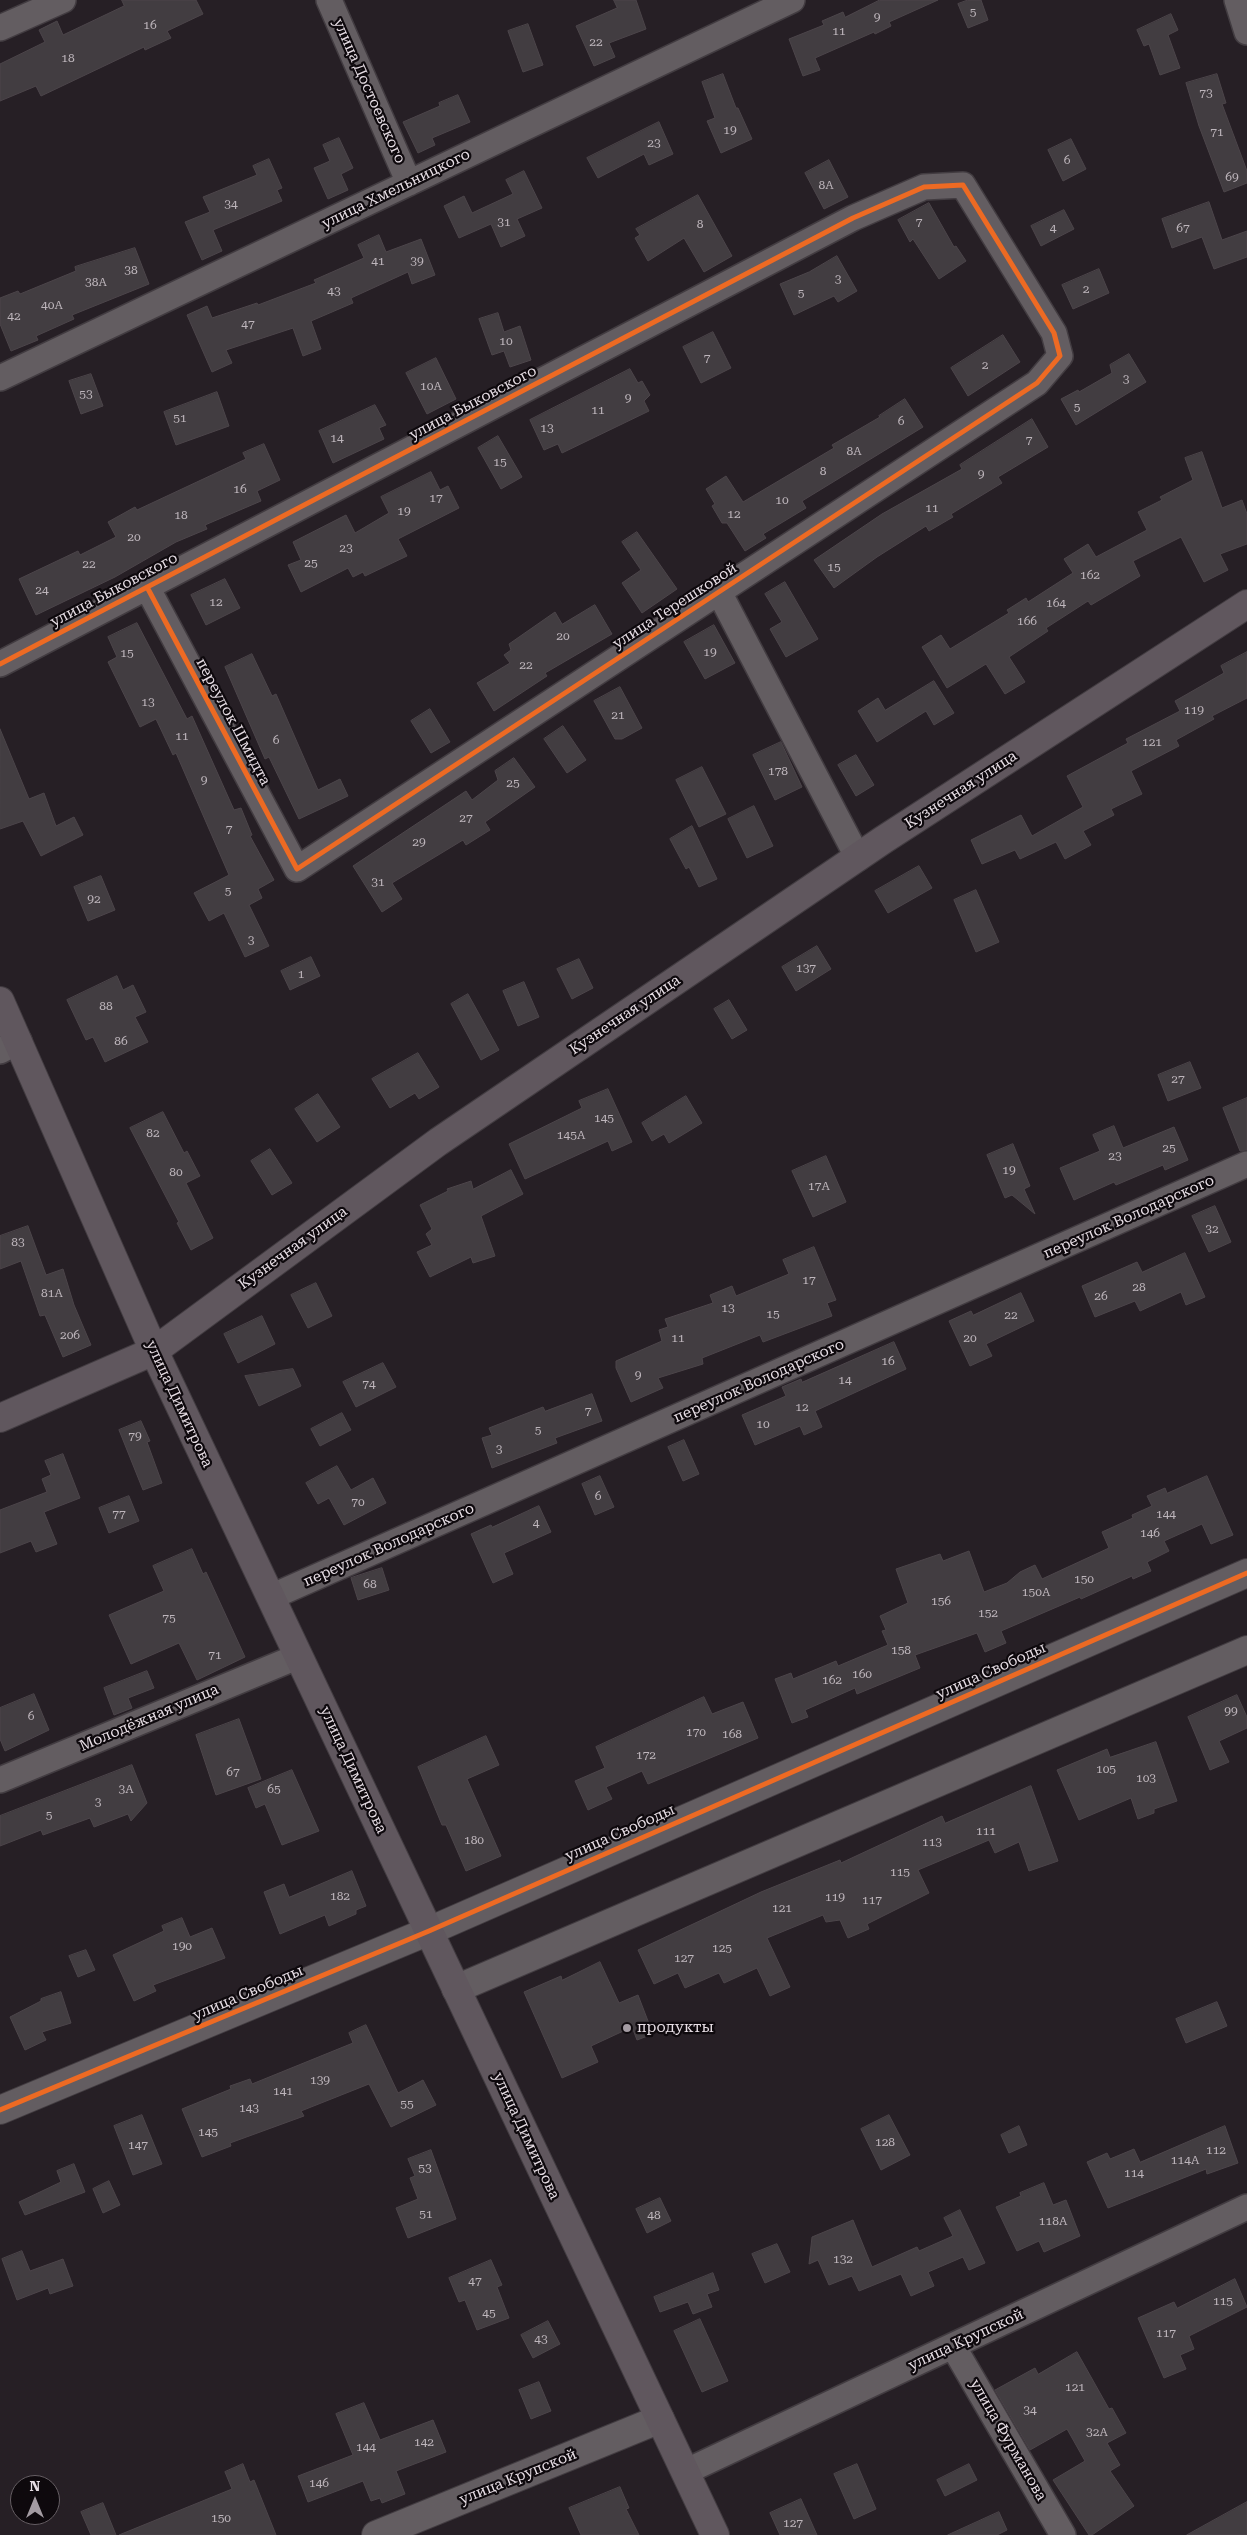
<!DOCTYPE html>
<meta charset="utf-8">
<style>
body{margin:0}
#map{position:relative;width:1247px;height:2535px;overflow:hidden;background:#261f25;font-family:"Roboto Serif",serif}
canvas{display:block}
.north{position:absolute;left:10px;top:2475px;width:50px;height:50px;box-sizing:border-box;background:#0e090d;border:1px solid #655e63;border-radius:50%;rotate:0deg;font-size:14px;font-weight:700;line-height:20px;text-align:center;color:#e7dee5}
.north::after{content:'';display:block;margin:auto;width:18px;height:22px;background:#a39ba2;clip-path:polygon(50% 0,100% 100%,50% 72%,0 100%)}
</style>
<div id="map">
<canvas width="1247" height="2535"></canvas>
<div class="north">N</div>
</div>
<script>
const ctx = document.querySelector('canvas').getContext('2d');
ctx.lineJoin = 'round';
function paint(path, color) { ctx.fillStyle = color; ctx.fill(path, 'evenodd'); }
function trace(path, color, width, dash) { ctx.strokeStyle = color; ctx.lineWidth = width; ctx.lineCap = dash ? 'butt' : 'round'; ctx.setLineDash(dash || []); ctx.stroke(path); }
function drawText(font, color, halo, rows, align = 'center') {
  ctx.font = font + ' "Roboto Serif",serif'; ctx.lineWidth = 4.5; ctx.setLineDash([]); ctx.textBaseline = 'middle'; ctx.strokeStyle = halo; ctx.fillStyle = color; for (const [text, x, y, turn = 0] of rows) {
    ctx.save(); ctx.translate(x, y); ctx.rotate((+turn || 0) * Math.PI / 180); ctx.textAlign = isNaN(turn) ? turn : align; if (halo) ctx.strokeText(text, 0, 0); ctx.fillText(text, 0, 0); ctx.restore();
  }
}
const building = new Path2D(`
 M122,0H196L203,14L167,31L171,38L145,50L144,47L41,96L36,86L0,101V64L45,42L39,30L57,21L63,35L124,6Z
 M614,0H636L646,29L609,43L615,57L594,66L576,26L617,8Z
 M880,0H938L889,22L891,26L875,34L874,32L815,58L820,70L803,76L789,39L824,25L822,21L843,12L845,17Z
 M968,0H981L988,20L968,28L958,4Z
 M1171,14L1178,30L1168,35L1180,68L1160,75L1149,44L1144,46L1137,30Z
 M528,24L543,65L523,72L508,31Z
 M723,74L736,108H738L752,139L721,153L707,121L715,118L702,82Z
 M1217,74L1226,103L1222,104L1247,171V183L1224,192L1199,126L1186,83Z
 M458,95L470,122L432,138L435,145L418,153L403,122L440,106L439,103Z
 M659,122L673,154L649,165L644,154L598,178L587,158Z
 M339,138L353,168L341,174L348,190L328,199L314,168L330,161L323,145Z
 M1071,139L1086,169L1063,181L1048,150Z
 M269,159L282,188L277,190L282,201L213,230L222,251L202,260L185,222L210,212L203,197L257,175L253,166Z
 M829,160L848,197L824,209L805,173Z
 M524,171L542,208L517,219L525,236L501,247L491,224L459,238L444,206L464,196L472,213L513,194L506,180Z
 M698,195L732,256L704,272L684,238L648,261L635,238L640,235L636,229Z
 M1209,202L1222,240L1247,231V257L1214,269L1202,237L1172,248L1162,219Z
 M929,203L954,247L956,246L966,261L939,279L913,239L910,242L898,220Z
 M1064,210L1074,229L1041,246L1031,226Z
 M379,235L386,252L421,239L435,275L412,284L408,272L351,298L353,303L311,321L321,349L303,356L293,328L226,350L232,363L212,372L187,315L207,306L212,318L257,303L258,305L316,283L314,280L364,258L358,245Z
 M135,248L149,284L72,315L74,319L36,336L38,340L11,351L0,324V298L18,291L20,294L76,271L75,267Z
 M837,256L857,291L838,302L834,296L794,315L780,284L809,272Z
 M1099,269L1109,293L1073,309L1062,285Z
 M498,313L504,332L520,326L531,360L510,367L504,351L492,355L479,319Z
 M713,332L731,368L701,383L683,347Z
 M1003,335L1020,362L968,396L951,368Z
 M1129,354L1146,382L1076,425L1061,399L1078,390L1079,392L1112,373L1110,365Z
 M436,358L456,399L427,414L406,373Z
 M630,369L638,383L642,381L650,395L644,401L649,411L562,453L558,444L544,450L530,420Z
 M91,374L103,406L81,414L69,381Z
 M217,392L229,426L176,445L164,412Z
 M905,399L923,427L802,501L806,508L763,534L766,538L745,551L727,523H722L712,506L715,504L706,489L726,476L743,502L834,448L832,445L880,417L879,416Z
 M375,405L386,425L379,428L384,439L333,463L319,431Z
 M1032,419L1048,447L998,477L1002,483L951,514L953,517L929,531L926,526L877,557L834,588L814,560L882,514L962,469L960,465Z
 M498,436L522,477L501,489L478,448Z
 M264,444L280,480L257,491L261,501L205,525L207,529L176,542L115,577L36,615L19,579L78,551L80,555L116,537L108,522L135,507L137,510L246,459L243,453Z
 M1202,452L1222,508L1242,500L1247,514V544L1220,554L1228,570L1204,582L1181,537L1133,561L1140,576L1091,605L1088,601L1046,628L1048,631L1009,657L1025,682L1005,694L986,664L947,688L922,647L941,635L950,649L1009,613L1007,610L1026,598L1028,602L1073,573L1064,559L1088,544L1096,557L1147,530L1138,512L1162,500L1160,497L1193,480L1185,458Z
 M431,472L440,490L448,486L459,508L398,539L407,556L365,576L363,572L353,577L348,568L301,592L288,565L301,560L293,542L346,515L355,533L389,513L381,497Z
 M637,532L677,589L642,613L622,583L641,570L622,542Z
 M225,579L240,608L206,625L191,595Z
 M785,582L818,639L786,657L770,629L782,622L765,594Z
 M595,605L612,634L545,673L547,676L494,711L477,683L510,663L504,655L511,650L509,644L555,612L562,624Z
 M137,623L187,719L192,716L234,810L241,808L252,835L250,836L274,880L258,889L262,898L249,905L269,946L245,957L224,913L209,921L194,893L229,875L176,753L173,755L156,719L140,727L108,662L117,657L108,637Z
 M714,625L735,663L705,679L684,642Z
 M1247,652V698L1212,716L1214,719L1176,740L1179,746L1131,771L1142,794L1111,809L1114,815L1083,831L1091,845L1065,859L1056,842L1020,859L1015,850L982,864L971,840L1021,815L1032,836L1083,807L1067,776L1128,743L1126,739L1180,711L1175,701L1224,673L1221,666Z
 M252,654L272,696L276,694L318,790L340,779L348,796L299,819L269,757L265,759L225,667Z
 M934,681L954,713L934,725L926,711L877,742L858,711L878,698L885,710Z
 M620,687L642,728L622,739H615L594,701Z
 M430,709L450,742L431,753L411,721Z
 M563,726L586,760L567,773L544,739Z
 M0,729L29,799L44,793L56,826L74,817L83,835L41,856L23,821L0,829Z
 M781,742L802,787L775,800L753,755Z
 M856,755L874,785L856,796L838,765Z
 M514,758L535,787L485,822L490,830L466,845L463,840L392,883L402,899L382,912L353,866L466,791L472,800L498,780L495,771Z
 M702,767L726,814L699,827L676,780Z
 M754,806L773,846L747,858L728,819Z
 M692,826L717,879L699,887L689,867L686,869L670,839Z
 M919,866L932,888L888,913L875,891Z
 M101,876L115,910L88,921L74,887Z
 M976,890L999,942L976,952L954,900Z
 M817,946L831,969L796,991L782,967Z
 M311,957L320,976L290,990L281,971Z
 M579,959L593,988L572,999L557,969Z
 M117,976L123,990L133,985L146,1012L135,1017L148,1042L105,1062L93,1037L86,1040L67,1000Z
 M524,982L539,1017L518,1026L503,991Z
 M468,994L499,1050L481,1060L451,1004Z
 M729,1000L747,1030L732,1039L714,1009Z
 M418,1053L439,1087L419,1099L415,1093L390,1108L372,1079Z
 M1190,1062L1201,1088L1168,1101L1158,1075Z
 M608,1089L632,1142L612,1151L608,1141L525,1179L509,1144L582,1108L579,1101Z
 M318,1094L340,1127L317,1142L295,1109Z
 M686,1096L702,1123L669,1143L664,1134L652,1141L642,1123Z
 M1247,1098V1150L1240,1151L1223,1108Z
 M163,1112L184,1153L187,1151L200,1176L186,1183L213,1238L191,1250L177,1223L179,1222L130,1128Z
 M1114,1126L1123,1148L1174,1127L1188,1160L1165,1170L1163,1165L1116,1185L1114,1182L1074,1200L1060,1168L1100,1151L1093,1135Z
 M1013,1144L1030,1186L1024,1189L1035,1214L1012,1195L1005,1198L987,1155Z
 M270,1149L292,1183L272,1195L251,1161Z
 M826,1156L846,1202L813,1217L792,1171Z
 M511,1170L523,1194L481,1216L495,1256L473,1263L471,1257L430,1277L417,1252L432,1245L426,1234L432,1229L420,1205L448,1191L447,1189L471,1181L473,1189Z
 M1215,1206L1231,1242L1209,1252L1192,1216Z
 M28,1226L46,1275L63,1269L74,1305L91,1345L63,1357L45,1315L40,1316L21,1261L0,1269V1236Z
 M814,1247L836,1300L827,1303L832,1316L763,1342L760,1335L702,1358L703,1364L658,1378L663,1388L631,1402L616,1368V1361L662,1341L659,1330L668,1327L665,1319L713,1303L710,1295L732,1286L736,1296L789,1274L783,1260Z
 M1185,1253L1205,1297L1186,1305L1181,1292L1140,1311L1135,1301L1095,1317L1082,1286L1137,1262L1142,1272Z
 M316,1283L332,1316L308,1328L291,1295Z
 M1021,1293L1034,1321L986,1344L992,1356L970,1366L949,1321L971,1311L973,1315Z
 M262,1316L275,1344L238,1363L224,1334Z
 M894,1342L906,1369L815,1411L822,1427L804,1435L800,1426L755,1445L742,1415L786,1396L782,1387L801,1379L802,1382Z
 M383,1363L396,1387L356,1407L343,1382Z
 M293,1369L301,1386L259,1406L245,1376Z
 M592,1394L602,1421L555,1438L557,1443L492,1468L482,1438L492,1435L489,1428L543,1407L545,1411Z
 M342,1413L351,1430L320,1446L311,1429Z
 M141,1421L150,1441L147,1442L162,1483L143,1490L119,1430Z
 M684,1440L699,1474L683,1481L668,1447Z
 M63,1454L80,1498L44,1512L57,1544L36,1552L31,1541L0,1553V1510L47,1492L42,1479L51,1475L45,1461Z
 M337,1466L351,1490L373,1478L386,1503L344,1525L329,1498L318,1504L306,1483Z
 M600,1476L614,1507L595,1515L582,1484Z
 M1207,1476L1233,1535L1211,1544L1202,1524L1164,1541L1169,1551L1147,1562L1151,1571L1133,1579L1132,1576L1081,1599L1080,1597L1001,1631L1006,1643L985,1652L977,1633L915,1655L920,1668L857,1694L855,1688L805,1710L808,1717L792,1723L775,1679L791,1673L793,1679L836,1661L838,1666L888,1645L882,1631L886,1630L880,1616L908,1603L896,1569L940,1554L943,1561L969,1551L984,1592L1007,1583L1020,1572L1035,1565L1042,1579L1109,1548L1102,1532L1133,1518L1132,1515L1152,1506L1147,1496L1165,1488L1167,1493Z
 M129,1496L139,1521L109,1533L99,1508Z
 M539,1506L551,1532L504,1553L513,1574L493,1583L471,1534L491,1525L492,1527Z
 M192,1549L203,1574L206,1572L245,1657L197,1680L179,1643L131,1664L109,1615L164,1591L153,1566Z
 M382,1568L389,1590L358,1600L351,1578Z
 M147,1671L154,1688L128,1698L132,1708L114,1715L104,1688Z
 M34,1694L49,1730L5,1751L0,1739V1708Z
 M1237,1695L1247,1717V1728L1219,1741L1229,1762L1210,1770L1188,1717Z
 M704,1697L712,1714L743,1702L758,1738L648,1784L642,1771L606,1787L612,1799L588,1810L575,1781L605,1768L596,1747Z
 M239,1719L261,1779L216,1795L196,1735Z
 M486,1736L499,1765L467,1779L501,1856L466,1871L446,1825H442L418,1767Z
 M1156,1742L1177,1801L1154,1809V1813L1138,1819L1131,1798L1079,1820L1057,1770L1107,1749L1110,1757Z
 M132,1765L147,1803L131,1821L128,1814L94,1827L90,1818L43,1835L41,1830L0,1846V1816Z
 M292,1770L319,1831L282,1845L265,1804L256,1808L248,1788Z
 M1031,1786L1058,1861L1029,1871L1019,1842L995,1853L989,1840L918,1870L929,1893L867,1924L869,1929L848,1938L840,1920L826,1922L823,1915L767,1938L790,1987L770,1996L757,1968L724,1983L719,1973L685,1988L678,1973L654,1984L638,1950L761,1892L840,1860L841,1863L942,1816L945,1823Z
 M352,1871L366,1906L356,1910V1914L329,1926L325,1915L280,1934L264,1892L284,1884L289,1897Z
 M182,1918L190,1937L212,1928L225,1958L153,1985L156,1991L134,2001L113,1955L164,1931L162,1926Z
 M86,1950L95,1970L78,1977L69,1956Z
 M600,1962L619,2003L638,1995L653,2034L637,2040L632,2027L591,2046L598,2062L562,2078L524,1992L561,1976L562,1980Z
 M61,1992L71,2023L42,2032L46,2040L25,2050L10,2017L41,2001V1999Z
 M1217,2002L1227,2026L1186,2043L1176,2019Z
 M366,2025L398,2093L423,2080L436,2105L391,2127L369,2084L301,2111L304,2116L230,2143L231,2146L202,2157L182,2109L231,2089L230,2086L250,2079L252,2084L353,2043L349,2033Z
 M142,2115L162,2164L133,2175L114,2126Z
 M889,2115L910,2155L881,2170L861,2129Z
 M1019,2126L1027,2145L1009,2153L1001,2135Z
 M1225,2126L1238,2163L1207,2174L1206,2169L1108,2208L1087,2162L1107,2153L1110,2159L1134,2149L1140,2162Z
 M431,2150L456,2219L408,2238L396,2208L418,2199L410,2178L415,2176L408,2159Z
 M74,2164L85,2192L25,2215L19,2202L61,2182L57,2171Z
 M109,2181L120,2205L103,2213L93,2189Z
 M1044,2183L1053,2205L1066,2200L1080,2236L1044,2252L1039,2241L1017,2251L996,2207L1021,2196L1020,2193Z
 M660,2198L671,2221L647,2233L636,2209Z
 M960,2210L985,2263L969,2270L963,2257L928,2272L934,2286L911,2296L901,2274L859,2291L852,2276L829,2285L818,2260L809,2264L812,2237L853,2220L872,2267L917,2247L919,2251L953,2236L944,2218Z
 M777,2244L790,2272L765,2283L752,2254Z
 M22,2251L30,2271L63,2259L73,2286L50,2294L48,2288L17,2300L2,2259Z
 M491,2260L502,2285L497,2287L509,2318L477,2330L465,2300L459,2302L449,2278Z
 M713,2273L719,2290L707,2294L712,2307L693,2314L688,2302L660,2312L654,2297Z
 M1235,2279L1247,2307L1189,2336L1194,2349L1180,2355L1186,2369L1164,2378L1138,2318L1174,2302L1177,2308Z
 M700,2319L728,2381L702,2392L674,2331Z
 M548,2321L560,2344L533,2358L521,2335Z
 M1077,2352L1109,2409L1112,2408L1126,2433L1107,2443L1120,2465L1110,2471L1134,2506L1092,2535H1089L1053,2480L1085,2461L1067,2429L1030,2450L995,2390L1035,2368L1038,2374Z
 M539,2382L551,2411L531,2419L519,2390Z
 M364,2403L380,2440L433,2420L446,2452L396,2471L405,2494L382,2503L380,2498L371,2501L363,2481L308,2502L298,2476L353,2455L336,2414Z
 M243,2464L250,2482L254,2480L276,2535H119L232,2489L225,2472Z
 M857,2464L876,2509L854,2519L834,2474Z
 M969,2464L977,2480L945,2496L937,2480Z
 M620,2487L629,2508L626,2509L639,2535H581L569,2508Z
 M801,2499L817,2535H780L770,2513Z
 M1247,2502V2535H1187Z
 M103,2503L116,2535H91L81,2512Z
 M999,2512L1007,2530L997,2535H948Z`);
paint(building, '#423d41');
trace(building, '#4c454a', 1);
const minor = new Path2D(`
 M329,0L409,183
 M1237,0L1247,32
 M0,28L63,0
 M0,378L792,0
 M719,592L858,858
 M0,664L853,218L924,187L963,185L1054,333L1060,356L1037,383L297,869L147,587
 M0,1051L19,1041
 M271,1597L1247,1164
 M0,1780L299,1656
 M953,2346L1063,2535
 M685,2472L1247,2207`);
const tertiary = new Path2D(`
 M456,1989L1247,1650
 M0,2110L429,1931L1247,1573
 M376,2535L660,2419`);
const secondary = new Path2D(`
 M0,1001L154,1351L715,2535
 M0,1418L154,1351L438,1142L883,840L1247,604`);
trace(minor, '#423c41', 28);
trace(tertiary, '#423c41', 30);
trace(secondary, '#423c41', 30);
trace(minor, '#635d61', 25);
trace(tertiary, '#635d61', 28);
trace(secondary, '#60575e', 28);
trace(new Path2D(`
 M0,664L853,218L924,187L963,185L1054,333L1060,356L1037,383L297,869L147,587
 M0,2110L429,1931L1247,1573`), '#ed6a23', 5);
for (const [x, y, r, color] of [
 [627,2028,5,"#a39ba2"]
]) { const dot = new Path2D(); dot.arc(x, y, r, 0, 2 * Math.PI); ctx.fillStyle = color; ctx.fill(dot); trace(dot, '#0e090d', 2); }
drawText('12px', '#beb6bc', null, [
 ["5",973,12],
 ["9",877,17],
 ["16",150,25],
 ["11",839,31],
 ["22",596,42],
 ["18",68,58],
 ["73",1206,93],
 ["19",730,130],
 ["71",1217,132],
 ["23",654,143],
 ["6",1067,160],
 ["69",1232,177],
 ["8А",826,185],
 ["34",231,204],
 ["31",504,222],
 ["7",919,222],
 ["8",700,224],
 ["4",1053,228],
 ["67",1183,228],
 ["41",378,261],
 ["39",417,261],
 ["38",131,270],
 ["3",838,279],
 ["38А",96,282],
 ["2",1086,289],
 ["43",334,291],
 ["5",801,293],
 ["40А",52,305],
 ["42",14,316],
 ["47",248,324],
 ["10",506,341],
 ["7",707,358],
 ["2",985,365],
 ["3",1126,379],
 ["10А",431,386],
 ["53",86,394],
 ["9",628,398],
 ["5",1077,407],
 ["11",598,410],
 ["51",180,418],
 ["6",901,421],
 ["13",547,428],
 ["14",337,438],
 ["7",1029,440],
 ["8А",854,451],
 ["15",500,462],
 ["8",823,471],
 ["9",981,474],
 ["16",240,489],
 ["17",436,498],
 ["10",782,500],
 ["11",932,508],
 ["19",404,511],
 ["12",734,514],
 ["18",181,515],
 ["20",134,537],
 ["23",346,548],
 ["25",311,563],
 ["22",89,564],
 ["15",834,567],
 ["162",1090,575],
 ["24",42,590],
 ["12",216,602],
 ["164",1056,603],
 ["166",1027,621],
 ["20",563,636],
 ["19",710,652],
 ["15",127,653],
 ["22",526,665],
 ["13",148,702],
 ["119",1194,710],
 ["21",618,715],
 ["11",182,736],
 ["6",276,740],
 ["121",1152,742],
 ["178",778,771],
 ["9",204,780],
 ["25",513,783],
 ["27",466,818],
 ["7",229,829],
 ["29",419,842],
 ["31",378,882],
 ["5",228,891],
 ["92",94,899],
 ["3",251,940],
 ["137",806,968],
 ["1",301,974],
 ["88",106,1006],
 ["86",121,1041],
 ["27",1178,1079],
 ["145",604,1118],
 ["82",153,1133],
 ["145А",571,1135],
 ["25",1169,1148],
 ["23",1115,1156],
 ["19",1009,1170],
 ["80",176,1172],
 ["17А",819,1186],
 ["32",1212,1229],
 ["83",18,1242],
 ["17",809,1280],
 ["28",1139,1287],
 ["81А",52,1293],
 ["26",1101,1296],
 ["13",728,1308],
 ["15",773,1314],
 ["22",1011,1315],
 ["206",70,1335],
 ["11",678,1338],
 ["20",970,1338],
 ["16",888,1361],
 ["9",638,1375],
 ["14",845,1380],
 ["74",369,1384],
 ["12",802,1407],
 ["7",588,1411],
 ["10",763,1424],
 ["5",538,1430],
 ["79",135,1436],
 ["3",499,1449],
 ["6",598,1496],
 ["70",358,1502],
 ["77",119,1514],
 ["144",1166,1514],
 ["4",536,1523],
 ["146",1150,1533],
 ["150",1084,1579],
 ["68",370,1584],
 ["150А",1036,1592],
 ["156",941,1601],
 ["152",988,1613],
 ["75",169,1618],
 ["158",901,1650],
 ["71",215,1655],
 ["160",862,1674],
 ["162",832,1680],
 ["99",1231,1711],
 ["6",31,1716],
 ["170",696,1732],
 ["168",732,1734],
 ["172",646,1755],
 ["105",1106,1769],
 ["67",233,1772],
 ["103",1146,1778],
 ["3А",126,1789],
 ["65",274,1789],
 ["3",98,1802],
 ["5",49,1815],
 ["111",986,1831],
 ["180",474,1840],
 ["113",932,1842],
 ["115",900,1872],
 ["182",340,1896],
 ["119",835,1897],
 ["117",872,1900],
 ["121",782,1908],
 ["190",182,1946],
 ["125",722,1948],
 ["127",684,1958],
 ["139",320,2080],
 ["141",283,2091],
 ["55",407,2104],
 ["143",249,2108],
 ["145",208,2132],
 ["128",885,2142],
 ["147",138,2145],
 ["112",1216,2150],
 ["114А",1185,2160],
 ["53",425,2168],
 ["114",1134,2173],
 ["51",426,2214],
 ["48",654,2215],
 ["118А",1053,2221],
 ["132",843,2259],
 ["47",475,2281],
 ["115",1223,2301],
 ["45",489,2313],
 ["117",1166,2333],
 ["43",541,2339],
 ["121",1075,2387],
 ["34",1030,2410],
 ["32А",1097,2432],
 ["142",424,2442],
 ["144",366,2447],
 ["146",319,2483],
 ["150",221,2518],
 ["127",793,2523]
]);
drawText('15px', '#e7dee5', '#0e090d', [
 ["улица Достоевского",369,91,66],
 ["улица Хмельницкого",396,189,-26],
 ["улица Быковского",473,403,-28],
 ["улица Быковского",114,590,-28],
 ["улица Терешковой",675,606,-33],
 ["переулок Шмидта",233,722,62],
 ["Кузнечная улица",961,790,-33],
 ["Кузнечная улица",625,1015,-34],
 ["переулок Володарского",1129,1217,-24],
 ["Кузнечная улица",293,1248,-36],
 ["переулок Володарского",759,1381,-24],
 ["улица Димитрова",179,1404,65],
 ["переулок Володарского",389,1545,-24],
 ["улица Свободы",991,1671,-24],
 ["Молодёжная улица",149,1718,-23],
 ["улица Димитрова",353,1770,65],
 ["улица Свободы",620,1833,-24],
 ["улица Свободы",248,1993,-23],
 ["улица Димитрова",526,2136,65],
 ["улица Крупской",966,2340,-25],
 ["улица Фурманова",1008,2440,60],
 ["улица Крупской",518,2477,-22]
]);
drawText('15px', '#e7dee5', '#0e090d', [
 ["продукты",637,2028]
], 'left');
</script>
